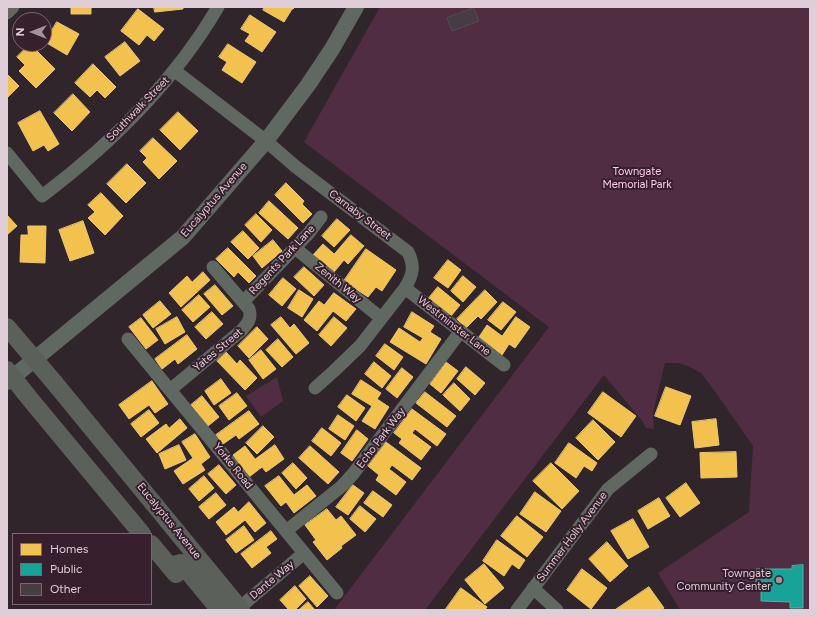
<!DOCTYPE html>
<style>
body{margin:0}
#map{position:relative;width:817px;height:617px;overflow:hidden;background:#31252c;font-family:Figtree,sans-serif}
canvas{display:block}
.frame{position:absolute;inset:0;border:8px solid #dfced7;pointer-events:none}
.legend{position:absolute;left:12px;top:533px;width:140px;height:72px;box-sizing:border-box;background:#371f2d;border:1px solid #7a6571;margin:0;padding:5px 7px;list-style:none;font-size:12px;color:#dfced7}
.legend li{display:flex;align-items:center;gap:8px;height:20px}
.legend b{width:20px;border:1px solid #7a6571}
.north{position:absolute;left:12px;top:12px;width:40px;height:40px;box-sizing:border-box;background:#371f2d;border:1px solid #7a6571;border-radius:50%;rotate:270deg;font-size:11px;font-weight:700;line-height:16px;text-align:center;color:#dfced7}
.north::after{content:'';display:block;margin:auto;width:14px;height:18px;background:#a2939b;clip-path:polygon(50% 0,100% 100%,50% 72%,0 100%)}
</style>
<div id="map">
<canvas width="817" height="617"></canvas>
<div class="frame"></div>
<ul class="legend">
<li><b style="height:11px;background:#f2c14e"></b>Homes</li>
<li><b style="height:11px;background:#17a398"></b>Public</li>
<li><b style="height:11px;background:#463c42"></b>Other</li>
</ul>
<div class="north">N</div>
</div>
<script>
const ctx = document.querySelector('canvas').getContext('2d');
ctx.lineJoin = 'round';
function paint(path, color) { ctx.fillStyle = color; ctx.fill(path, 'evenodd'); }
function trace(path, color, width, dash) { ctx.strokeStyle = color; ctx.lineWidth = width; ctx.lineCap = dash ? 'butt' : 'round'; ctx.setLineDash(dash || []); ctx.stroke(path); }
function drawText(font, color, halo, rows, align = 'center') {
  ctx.font = font + ' Figtree,sans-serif'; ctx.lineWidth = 4; ctx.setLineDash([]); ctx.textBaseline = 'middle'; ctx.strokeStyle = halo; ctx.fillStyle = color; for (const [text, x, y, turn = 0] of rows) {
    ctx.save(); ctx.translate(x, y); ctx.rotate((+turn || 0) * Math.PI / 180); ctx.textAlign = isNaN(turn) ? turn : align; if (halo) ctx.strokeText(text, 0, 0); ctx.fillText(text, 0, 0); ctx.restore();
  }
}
paint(new Path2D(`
 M380,7H810V610H680L658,573L749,512L753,446L714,390L701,373L688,366L678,363H665L653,413L654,429L646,428L643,422L604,375L425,610H334L549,327L304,142Z
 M277,377L283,401L261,417L246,396Z`), '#502d42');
const homes = new Path2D(`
 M59,7H91V14H71V8Z
 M154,7H183V9L155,12Z
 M265,7H295L293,9H292L284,22L263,10Z
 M138,9L164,29L154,41L147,35L139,45L121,31Z
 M250,15L276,32L262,52L245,41L250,34L241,29Z
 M57,22L79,34L67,55L45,42Z
 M125,42L140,61L120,76L105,57Z
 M30,44L55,69L36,88L19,71L25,65L17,57Z
 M228,44L256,62L242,83L222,70L227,62L219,57Z
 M93,64L116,87L105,98L97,90L90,97L75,83Z
 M7,74L19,86L7,98Z
 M73,94L90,112L72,131L54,113Z
 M40,111L59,144L48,151L44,145L33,151L18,123Z
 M178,112L198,131L180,150L160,130Z
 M153,138L177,161L159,179L143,162L147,158L140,151Z
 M127,164L146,183L126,203L107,184Z
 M286,183L304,201L302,204L312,214L303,223L275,195Z
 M101,193L123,216L105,235L88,218L95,212L88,205Z
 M269,201L298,228L288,239L259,213Z
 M256,214L272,230L261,242L245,225Z
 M7,215L17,226L7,235Z
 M337,219L350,230L334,247L322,236Z
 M83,221L94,253L70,261L59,230Z
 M28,226H46L45,263L20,262L21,235H28Z
 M243,231L259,248L248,259L231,242Z
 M351,235L364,246L348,264L344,260L334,272L313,255L323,244L334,254Z
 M273,240L282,251L262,268L253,256Z
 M228,248L256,276L249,283L238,272L234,277L216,259Z
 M366,249L396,270L382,291L376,287L368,297L344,281Z
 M448,260L461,270L448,288L434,278Z
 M304,267L324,285L314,296L294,277Z
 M203,272L210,280L181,307L169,293L187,276L192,282Z
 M463,276L476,287L463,302L451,291Z
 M283,278L296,289L282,306L269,295Z
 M215,285L233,306L222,315L204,294Z
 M438,287L460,305L451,316L429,298Z
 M299,290L313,299L302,317L288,308Z
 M485,290L497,302L481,319L478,316L466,328L457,319Z
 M334,293L356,309L346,321L333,311L317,331L304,320L319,301L324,305Z
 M199,295L210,307L193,322L182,310Z
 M160,301L171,314L153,328L143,315Z
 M503,302L516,312L501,330L488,320Z
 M212,312L223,324L206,339L195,327Z
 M412,312L434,326L430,332L441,339L426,364L390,342L399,328L420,342L423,338L404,327Z
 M177,317L185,332L165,344L156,329Z
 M281,317L290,328L294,324L309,343L296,354L271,325Z
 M334,317L347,328L331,346L319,335Z
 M516,317L530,327L515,348L509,344L502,355L479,337L487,325L502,336Z
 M141,318L158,340L146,349L129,327Z
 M257,327L268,339L249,358L238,346Z
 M187,335L197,349L178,364L175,359L162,369L155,359Z
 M278,339L293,357L282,367L266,350Z
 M385,344L403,357L394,370L376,356Z
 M261,350L276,369L263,379L249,360Z
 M226,352L237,364L240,360L257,378L245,390L217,361Z
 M374,362L391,376L382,388L365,374Z
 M446,362L458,371L441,393L430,384Z
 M466,367L485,383L475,395L457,379Z
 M402,368L413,377L397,398L386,389Z
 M221,379L231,393L214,405L205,391Z
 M361,380L381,393L377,399L389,407L375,429L362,421L372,406L352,394Z
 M152,381L168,404L155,413L149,405L129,419L119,405Z
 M454,383L470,399L460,411L443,395Z
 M666,387L691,396L680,425L655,416Z
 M425,392L456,416L447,427L416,403Z
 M603,392L636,416L621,437L588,413Z
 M237,393L247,406L229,420L219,406Z
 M347,395L365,408L356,421L338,407Z
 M202,396L219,417L208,426L191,405Z
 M412,409L446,434L437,446L415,429L412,433L431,447L421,460L399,443L402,439L394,433Z
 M149,410L159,423L141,437L131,424Z
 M249,411L259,424L239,439L236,435L223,444L216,435Z
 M338,415L354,426L345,440L329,429Z
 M180,419L187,428L157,453L146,439L166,424L169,428Z
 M716,419L719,445L695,448L692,422Z
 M593,420L615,442L598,460L576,438Z
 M263,426L274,437L257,454L246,443Z
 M322,428L341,443L331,456L312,441Z
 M357,430L368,439L352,461L341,453Z
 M195,434L210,457L201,464L205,470L183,484L174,471L193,458L182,442Z
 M386,442L421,468L412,480L392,465L389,469L406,482L396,495L376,480L379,475L368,466Z
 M569,443L597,463L592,471L584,466L576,478L555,463Z
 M179,445L186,460L165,469L159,454Z
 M275,445L284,459L266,472L262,467L249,477L233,455L245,446L255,459Z
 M310,446L339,472L328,484L299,458Z
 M736,452L737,477L701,478L700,453Z
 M293,463L307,478L296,489L282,473Z
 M551,463L579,491L562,509L533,481Z
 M219,465L236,485L226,494L208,474Z
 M204,476L214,488L199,501L189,489Z
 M279,476L294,495L307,485L316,496L294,513L286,502L281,506L265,486Z
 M686,483L700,503L680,517L666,498Z
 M353,485L364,493L348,515L336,507Z
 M373,491L392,505L383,517L364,503Z
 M535,492L561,511L546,532L520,514Z
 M216,493L226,505L209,519L199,507Z
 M659,498L670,516L648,529L638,511Z
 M249,502L266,523L255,532L245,520L226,535L216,522L234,507L238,512Z
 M360,506L376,519L365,532L350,519Z
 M327,509L336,520L341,516L356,535L341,546L342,548L327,560L313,542L316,540L305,525Z
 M517,516L543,537L527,557L501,536Z
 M633,519L649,547L628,559L611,531Z
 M244,526L254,540L236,553L226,540Z
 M271,531L277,539L266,547L271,553L252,568L241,554Z
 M497,540L525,560L519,569L512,564L504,576L483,561Z
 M607,542L628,566L610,582L589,559Z
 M484,564L504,588L485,604L465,580Z
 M582,569L607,588L591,609L567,590Z
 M310,576L328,596L317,607L299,586Z
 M295,586L306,599L295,610H289L280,600Z
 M649,587L664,608L661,610H615Z
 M461,588L487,607L485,610H448L446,609Z
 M308,602L315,610H299Z`);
paint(homes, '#f2c14e');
trace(homes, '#ecc577', 1);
const public = new Path2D(`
 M803,565V608H790V602L761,601V591L756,590V569H792V566Z`);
paint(public, '#17a398');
trace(public, '#53b0ab', 1);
const building = new Path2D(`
 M474,8L479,21L452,31L447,18Z`);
paint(building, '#463c42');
trace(building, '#564b51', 1);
trace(new Path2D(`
 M7,13L13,7
 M175,71L266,141L296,167L408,252C415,266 413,275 405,288L360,346L334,371L315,388
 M7,153L42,196C111,144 174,82 218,7
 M295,248L381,318
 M405,288L504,365
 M243,302L308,234L321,217
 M128,339L337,593
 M170,390L242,330C248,323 252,318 249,309L213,267
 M286,531L342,486L353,474L461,331
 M533,588L557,610
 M239,608L304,553
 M517,610L608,489L651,454`), '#606961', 13);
trace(new Path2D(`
 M7,382L183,237L266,141L308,85L332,49L356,7`), '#606961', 16);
trace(new Path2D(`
 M7,327L53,381L241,610
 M7,370L30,399L142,534
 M151,544L176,574
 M169,566L181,563L219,609L239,608`), '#5c605b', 18);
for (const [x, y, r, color] of [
 [779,580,4,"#a2939b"]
]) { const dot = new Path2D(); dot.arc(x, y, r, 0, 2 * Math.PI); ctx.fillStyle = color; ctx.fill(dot); trace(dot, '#371f2d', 1.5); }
drawText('11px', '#dfced7', '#371f2d', [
 ["Southwalk Street",138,109,-46],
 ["Eucalyptus Avenue",214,200,-49],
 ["Carnaby Street",360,215,37],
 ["Regents Park Lane",282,260,-47],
 ["Zenith Way",338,283,39],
 ["Westminster Lane",454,326,38],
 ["Yates Street",218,350,-40],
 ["Echo Park Way",381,438,-53],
 ["Yorke Road",233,466,51],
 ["Eucalyptus Avenue",169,521,51],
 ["Summer Holly Avenue",572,537,-53],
 ["Dante Way",272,580,-40]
]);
drawText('11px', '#fdcce8', '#371f2d', [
 ["Towngate",637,172],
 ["Memorial Park",637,185]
]);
drawText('11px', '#dfced7', '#371f2d', [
 ["Towngate",771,574],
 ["Community Center",771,587]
], 'right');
</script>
